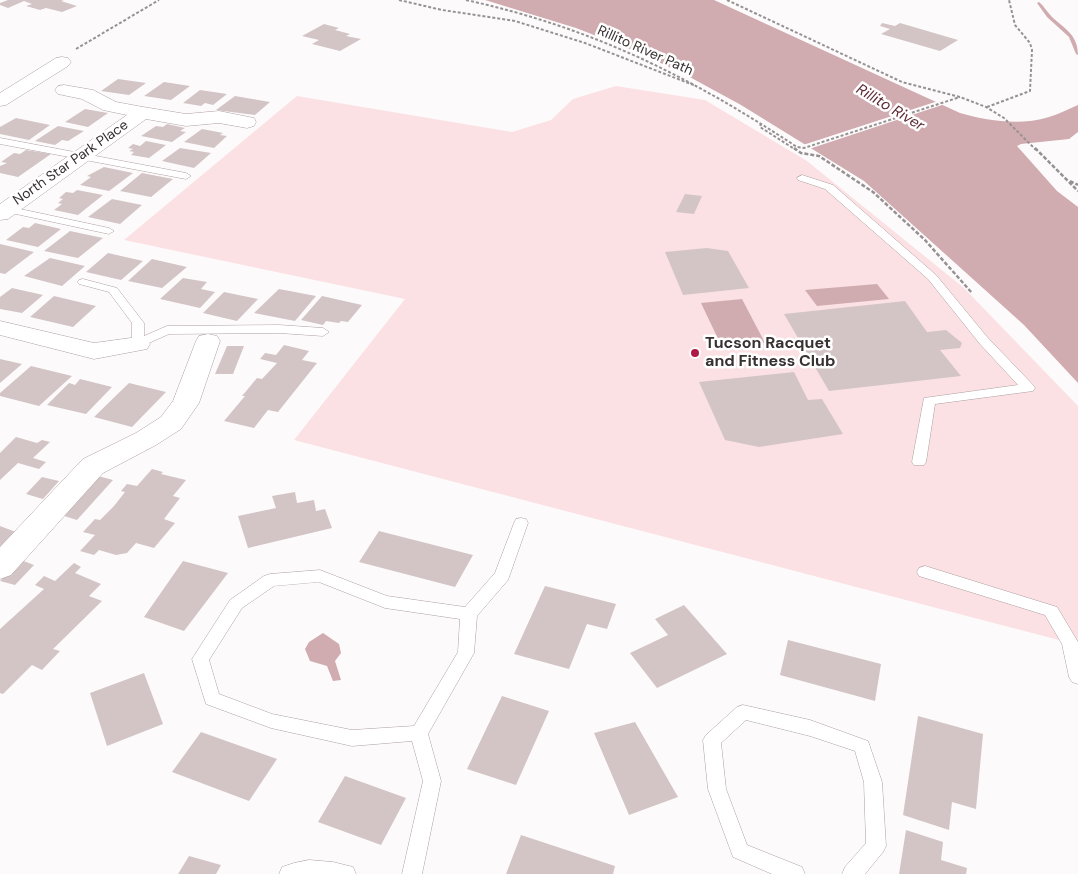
<!DOCTYPE html>
<style>
body{margin:0}
canvas{display:block;background:#fdfafb}
</style>
<canvas width="1078" height="874"></canvas>
<script>
const ctx = document.querySelector('canvas').getContext('2d');
ctx.lineJoin = 'round';
function paint(path, color) { ctx.fillStyle = color; ctx.fill(path, 'evenodd'); }
function trace(path, color, width, dash) { ctx.strokeStyle = color; ctx.lineWidth = width; ctx.lineCap = dash ? 'butt' : 'round'; ctx.setLineDash(dash || []); ctx.stroke(path); }
function drawText(font, color, halo, rows, align = 'center') {
  ctx.font = font + ' "DM Sans",sans-serif'; ctx.lineWidth = 5; ctx.setLineDash([]); ctx.textBaseline = 'middle'; ctx.strokeStyle = halo; ctx.fillStyle = color; for (const [text, x, y, turn = 0] of rows) {
    ctx.save(); ctx.translate(x, y); ctx.rotate((+turn || 0) * Math.PI / 180); ctx.textAlign = isNaN(turn) ? turn : align; if (halo) ctx.strokeText(text, 0, 0); ctx.fillText(text, 0, 0); ctx.restore();
  }
}
paint(new Path2D(`
 M616,86L705,100L807,161L964,288L1078,406V645L294,440L405,299L124,240L297,96L512,132L551,120L573,99Z`), '#fbe1e4');
paint(new Path2D(`
 M485,0H714L960,113C988,121 1020,126 1049,117C1059,114 1068,109 1078,105V132L1069,139L1021,144L1017,146L1057,191L1078,207V383L1024,325L864,181L741,105L686,75L635,51L576,28Z
 M877,284L889,299L817,306L805,290Z
 M742,299L765,343L722,347L701,303Z
 M323,633L339,644L341,653L335,661L341,680L333,681L327,666L310,661L305,649L309,642Z`), '#d0abaf');
paint(new Path2D(`
 M938,101L945,104L809,149L803,145Z`), '#fdfafb');
paint(new Path2D(`
 M1039,2C1044,6 1047,12 1052,17C1065,29 1078,35 1078,55L1076,54L1069,37L1047,17L1037,3Z`), '#d0abaf');
paint(new Path2D(`
 M8,0H64L61,1L77,6L62,12L46,8L40,10L26,6L32,4L24,1L8,8L0,5V3Z
 M882,23L895,26L900,23L958,40L940,51L881,34L890,29L880,26Z
 M324,24L339,28L335,30L350,34L346,36L361,39L340,51L312,44L319,40L302,36Z
 M118,79L146,83L129,95L101,91Z
 M164,82L190,86L171,100L144,96Z
 M200,90L227,94L213,105L205,103L201,106L183,103Z
 M235,96L270,102L255,115L216,110Z
 M85,109L108,113L88,127L65,122Z
 M16,118L50,125L29,140L0,134V127Z
 M167,124L185,128L180,131L186,132L172,142L141,136L156,126L163,127Z
 M58,126L84,131L68,141L62,140L55,145L35,141Z
 M202,129L223,133L220,135L227,136L214,148L184,142Z
 M146,141L166,145L149,158L131,155L134,152L129,151L133,149L128,148L133,144L140,146Z
 M180,148L211,153L194,168L162,161Z
 M26,150L51,154L18,177L0,173V166L7,163L1,162L14,153L20,154Z
 M104,167L133,173L109,191L80,185L91,177L87,176Z
 M142,173L173,179L151,197L120,191Z
 M77,190L103,195L78,215L54,210L62,204L58,203L63,199L59,198L66,192L73,193Z
 M685,194L702,196L694,214L676,212Z
 M112,199L142,205L120,224L88,217Z
 M35,223L61,229L38,247L6,240L23,227L29,228Z
 M70,231L103,238L78,258L44,251Z
 M0,244L34,252L5,274L0,273Z
 M707,248L728,251L749,288L683,295L665,252Z
 M108,253L143,261L121,280L86,272Z
 M50,258L85,266L62,286L24,276Z
 M152,259L187,267L162,288L128,281Z
 M183,278L207,282L201,289L215,292L200,308L160,299Z
 M12,288L43,295L22,313L0,309V297Z
 M279,289L316,296L295,321L254,313Z
 M224,292L258,299L237,321L203,313Z
 M54,296L96,306L73,327L30,317Z
 M322,296L362,305L348,322L341,321L339,323L326,321L323,325L301,320Z
 M905,301L927,332L946,330L962,343L960,348L940,350L961,376L829,391L784,314Z
 M284,345L309,351L302,360L317,363L278,412L268,410L254,428L224,421L245,396H242L257,378L262,379L277,363L260,359L265,353L276,355Z
 M227,346H244L233,374H215Z
 M0,359L22,364L0,383Z
 M31,366L72,376L39,406L0,396V393Z
 M794,372L808,400L822,399L843,434L759,447L725,440L699,382Z
 M80,379L112,387L86,414L47,405L69,383L75,385Z
 M129,383L166,392L132,427L94,417Z
 M16,437L37,443L42,440L50,442L33,458L46,462L39,469L18,463L0,480V453Z
 M152,469L163,472L161,474L186,480L173,496L180,498L164,519L175,523L154,548L136,543L127,553L116,555L99,550L94,555L80,551L95,535L83,532L95,519L100,520L114,506L125,492L121,491L127,484L137,486Z
 M98,476L113,480L77,520L61,515Z
 M42,477L59,481L43,499L26,494Z
 M295,492L297,503L314,500L316,511L325,509L332,528L248,548L238,516L276,508L272,496Z
 M0,526L16,532L0,549Z
 M379,531L473,555L455,587L359,562Z
 M21,560L34,565L15,585L0,581Z
 M183,561L228,573L184,631L144,617Z
 M74,563L81,567L75,573L101,584L89,596L102,601L53,649L60,651L42,670L32,665L3,694L0,693V629L44,589L35,585L44,576L55,581Z
 M545,586L616,604L607,629L587,624L569,669L514,654Z
 M684,605L727,654L657,688L630,653L668,635L655,619Z
 M788,640L881,664L875,701L780,675Z
 M144,673L163,724L107,746L90,693Z
 M502,696L549,711L516,785L467,769Z
 M918,716L983,734L976,809L952,802L949,830L903,815Z
 M635,722L678,797L629,815L594,733Z
 M201,732L277,759L249,801L172,772Z
 M345,776L406,798L381,845L318,822Z
 M906,830L943,842L941,860L967,868L966,874H899Z
 M521,835L615,866L613,874H506Z
 M189,856L221,865L216,874H178Z`), '#d3c5c6');
const lane = new Path2D(`
 M0,138L186,173L191,176L186,179L0,144Z
 M802,175L833,185L936,275L988,338L1033,385L1035,388L1033,391L935,404L926,462L924,465H914L912,462L924,398L1018,385L980,344L928,279L825,189L798,180L797,178Z
 M6,206L109,228L114,231L109,234L2,211L1,209Z
 M83,279L117,288L144,323V336L167,326L279,325L323,328L329,332L323,336L279,333L169,334L138,348L132,344V323L109,292L79,284L77,282L79,280Z
 M521,518L526,519L528,523L508,580L477,616L474,653L428,734L441,781L422,874H402L423,781L412,741L352,746L271,728L206,704L192,659L230,600L264,576L270,574L320,570L387,596L465,607L495,573L514,523L516,519ZM319,582L385,608L460,619L458,652L414,726L352,730L272,714L219,694L209,660L242,608L274,586Z
 M925,566L1057,607L1078,642V684L1072,682L1069,677L1062,644L1045,615L919,576L917,572L919,568Z
 M743,705L810,720L868,741L882,782L886,846L883,852L865,874H842L845,867L866,843L864,782L855,751L810,736L746,720L721,743L726,789L747,845L802,867L805,874H772L733,857L708,789L703,740L706,735L737,707Z
 M309,860L333,862L353,867L356,874H279L282,867L294,863Z`);
const street = new Path2D(`
 M62,57L68,58L71,62L68,66L6,105L0,106V93L56,58Z
 M64,85L93,90L116,102L143,107L186,114L219,111L254,118L256,122L254,126L247,128L219,123L186,126L146,119L8,219L0,220V204L127,115L103,110L82,99L58,94L55,90L58,86Z
 M0,321L94,343L138,337L147,339L150,344L147,349L94,359L0,335Z
 M208,334L217,336L220,341L199,403L181,429L156,445L103,473L11,575L0,579V547L83,459L136,433L161,417L173,401L196,341L199,336Z`);
trace(lane, '#ad9fa0', 1);
trace(street, '#ad9fa0', 1);
trace(new Path2D(`
 M399,0L442,10L515,21L585,43L696,86
 M466,0C593,28 689,76 797,147L804,148L960,97
 M727,0L902,82L960,97L986,107L1004,118L1036,150
 M76,49L159,0
 M987,107L1030,91L1032,50L1030,43L1015,25L1009,0
 M761,123L760,127L796,150`), '#969293', 2, [3, 2]);
trace(new Path2D(`
 M794,148L801,153L819,156L873,192L925,240L972,293
 M1035,148L1078,191
 M1070,181L1078,185`), '#969293', 2.5, [4, 2]);
paint(lane, '#fff');
paint(street, '#fff');
for (const [x, y, r, color] of [
 [695,353,5,"#ad1a48"]
]) { const dot = new Path2D(); dot.arc(x, y, r, 0, 2 * Math.PI); ctx.fillStyle = color; ctx.fill(dot); trace(dot, '#fff', 2); }
drawText('14px', '#373132', '#fff', [
 ["Rillito River Path",645,51,24],
 ["North Star Park Place",71,163,-35]
]);
drawText('italic 15px', '#5d2a33', '#fff', [
 ["Rillito River",890,108,31]
]);
drawText('bold 16px', '#373132', '#fff', [
 ["Tucson Racquet",705,344],
 ["and Fitness Club",705,362]
], 'left');
</script>
